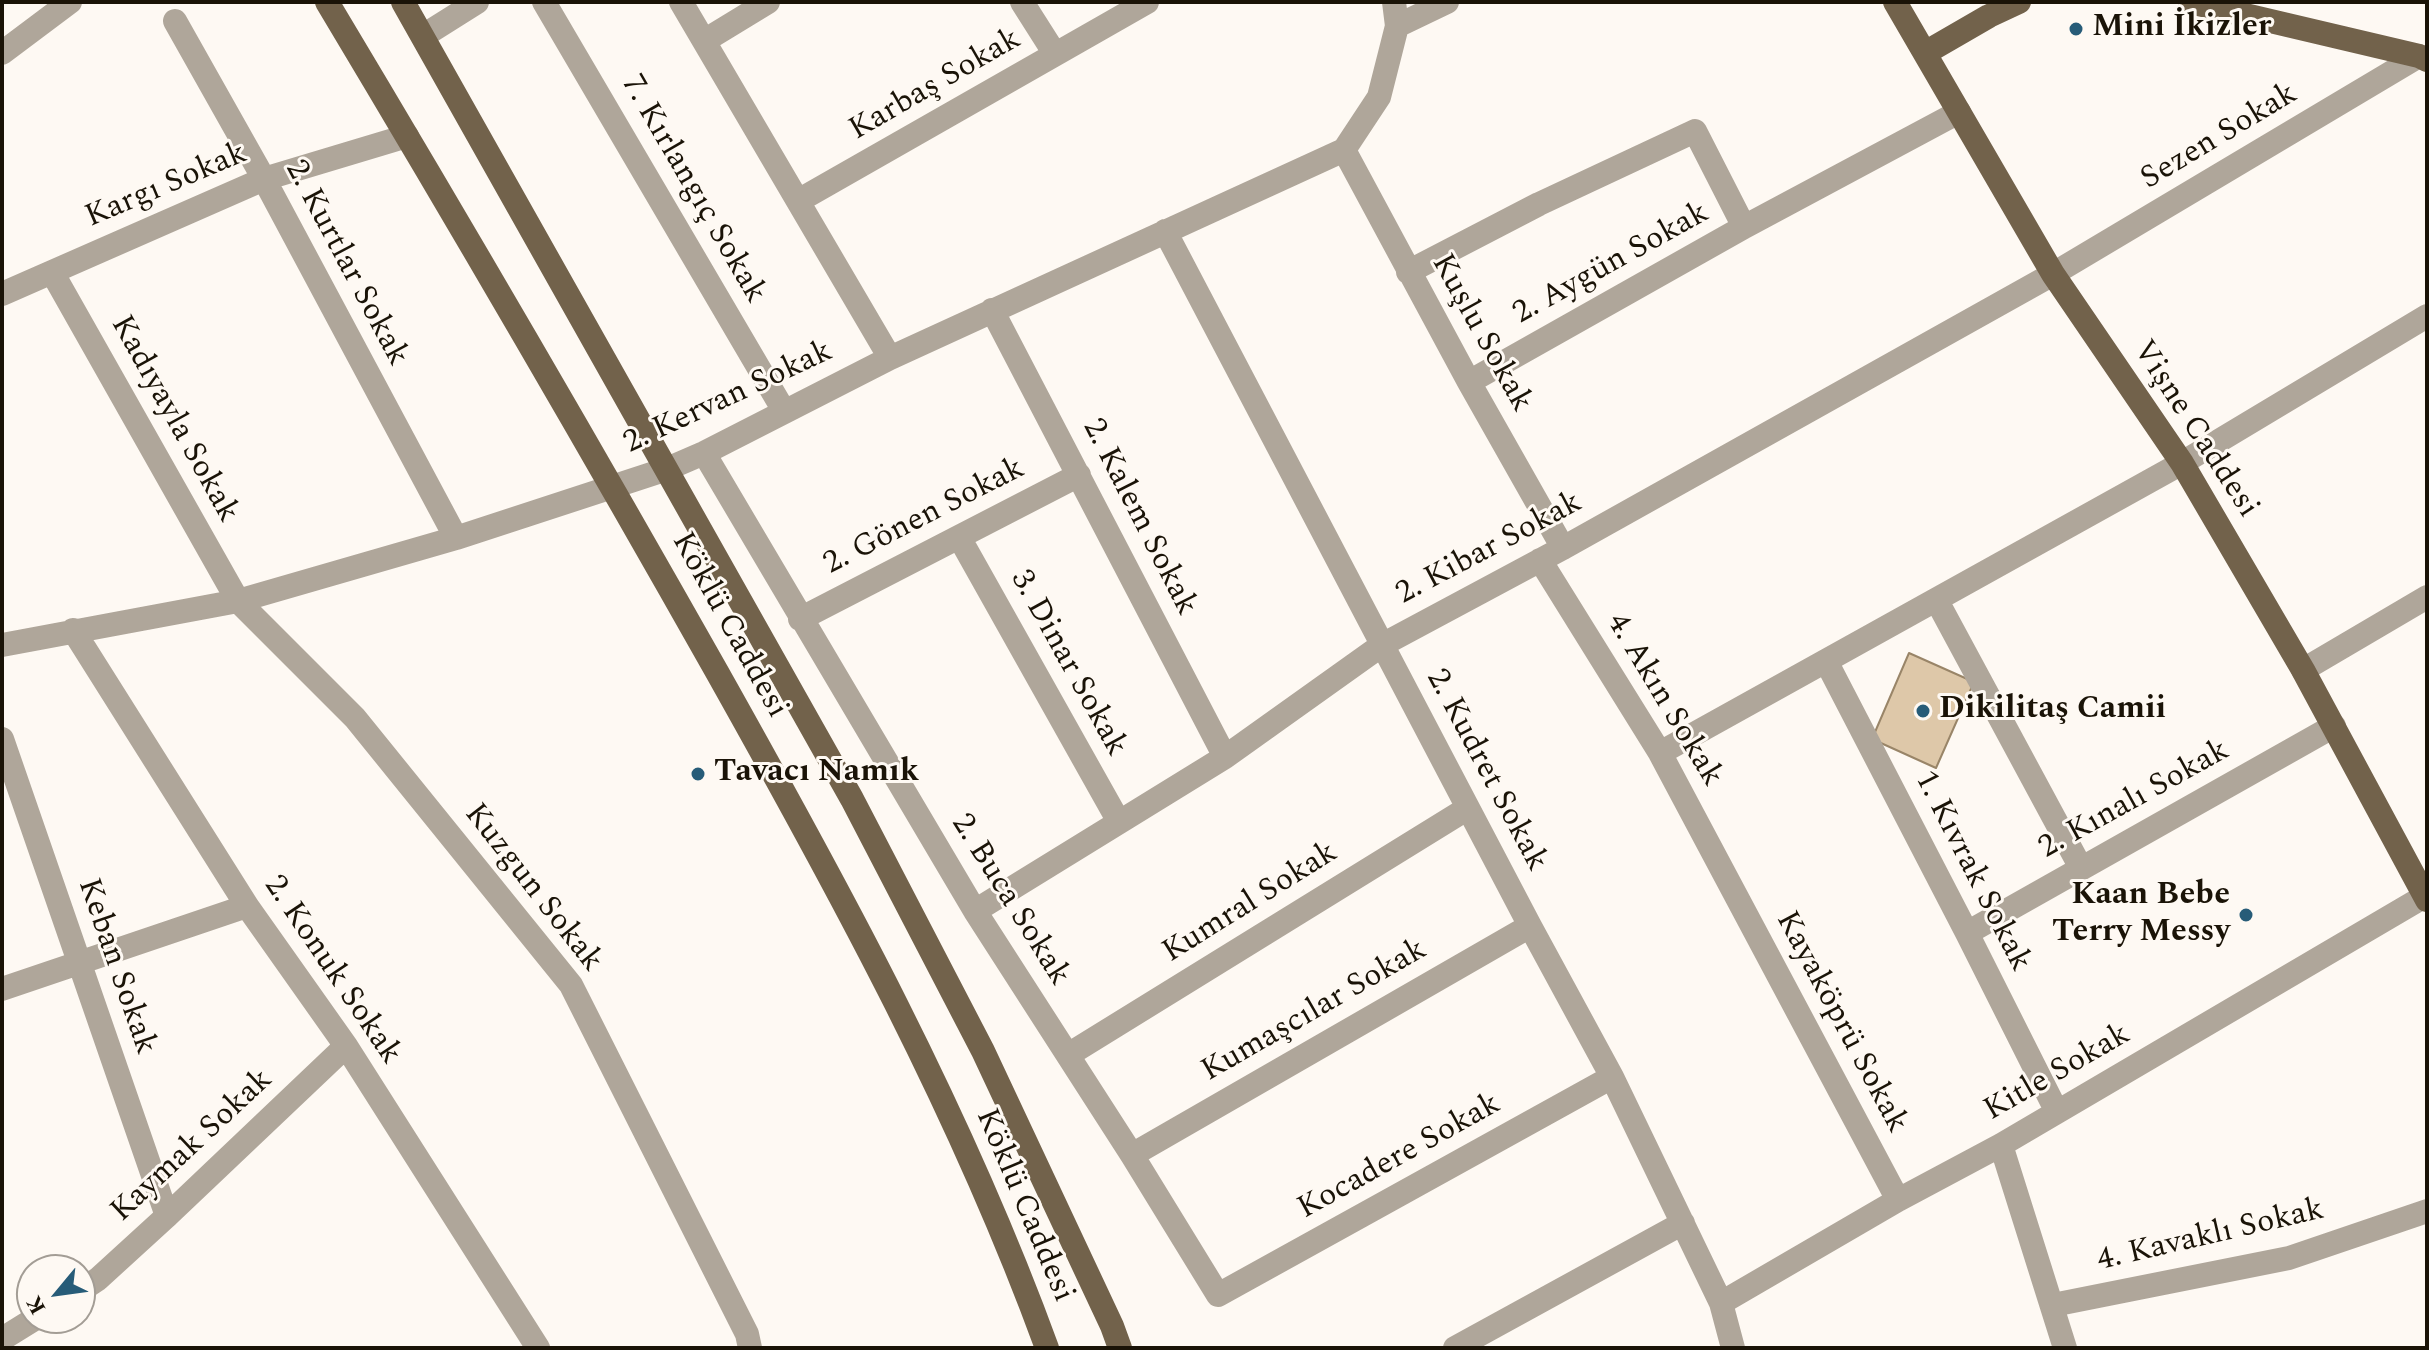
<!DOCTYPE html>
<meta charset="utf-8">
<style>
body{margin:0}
#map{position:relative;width:2429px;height:1350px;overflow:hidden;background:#fef9f3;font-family:Spectral,serif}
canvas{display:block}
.frame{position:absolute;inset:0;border:4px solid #1a1307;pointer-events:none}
.north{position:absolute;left:16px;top:1254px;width:80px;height:80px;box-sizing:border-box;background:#fef9f3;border:2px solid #a39d95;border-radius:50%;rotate:241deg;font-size:22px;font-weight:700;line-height:32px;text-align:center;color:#1a1307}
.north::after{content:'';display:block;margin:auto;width:28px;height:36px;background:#275c78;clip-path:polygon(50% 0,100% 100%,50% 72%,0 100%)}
</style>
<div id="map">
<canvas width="2429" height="1350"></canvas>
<div class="frame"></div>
<div class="north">K</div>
</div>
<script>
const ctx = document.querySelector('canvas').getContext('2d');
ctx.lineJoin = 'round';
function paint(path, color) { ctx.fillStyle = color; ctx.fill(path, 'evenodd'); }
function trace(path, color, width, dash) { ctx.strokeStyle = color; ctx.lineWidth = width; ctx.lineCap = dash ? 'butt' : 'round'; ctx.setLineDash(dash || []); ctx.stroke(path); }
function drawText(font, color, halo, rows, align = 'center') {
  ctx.font = font + ' Spectral,serif'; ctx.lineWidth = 6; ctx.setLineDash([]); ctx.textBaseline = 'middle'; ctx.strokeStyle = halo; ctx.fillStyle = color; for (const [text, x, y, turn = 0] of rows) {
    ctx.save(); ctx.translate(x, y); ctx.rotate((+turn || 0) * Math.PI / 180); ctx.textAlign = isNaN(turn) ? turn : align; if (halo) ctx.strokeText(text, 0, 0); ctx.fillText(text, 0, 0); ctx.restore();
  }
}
const building = new Path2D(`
 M1909,653L1974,682L1936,768L1872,739Z`);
paint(building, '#dec8a9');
trace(building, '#998568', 2);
trace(new Path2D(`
 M544,2L784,411
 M681,2L890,358
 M1022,2L1055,54
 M175,21L264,179L456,538
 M1397,26L1447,2
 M423,36L477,2
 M704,41L768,2
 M2,53L70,2
 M1344,150L1469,382L1563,548
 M798,201L1147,2
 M1165,231L1530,926L1612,1077L1721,1303L1733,1348
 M52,272L238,601L355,718L571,985L747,1334L750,1348
 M1408,272L1539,204L1695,131L1744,227
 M2,294L264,179L407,136
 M992,310L1225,757
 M1469,382L1744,227L1959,112
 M704,453L975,911L1132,1155L1218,1295L1612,1077
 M959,537L1119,822
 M1540,560L1660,753L1898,1200
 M1937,601L2081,868
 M800,619L1079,475
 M73,630L247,906L346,1046L538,1348
 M2,645L238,601L456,538L667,469L704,453L890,358L1344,150L1379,97L1397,26L1394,2
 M1826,661L1967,933L2057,1112
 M2303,670L2427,597
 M2,739L167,1216
 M1660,753L2182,463L2427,316
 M975,911L1225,757L1382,645L1563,548L2053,274L2419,56
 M1967,933L2334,726
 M2,989L247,906
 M1068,1055L1468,808
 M2001,1145L2065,1348
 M1132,1155L1530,926
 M80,1291L98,1279L167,1216L346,1046
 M1721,1303L1898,1200L2001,1145L2425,896
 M2053,1305L2289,1258L2427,1211
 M2,1339L36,1318
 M1455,1348L1683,1223`), '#afa69a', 24);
trace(new Path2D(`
 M327,2C460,224 590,447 717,672C840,891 961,1112 1047,1348
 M403,2L852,799L983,1051L1112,1326L1120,1348
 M1895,2L2053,274L2182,463L2303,670L2427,900
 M2190,2L2419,56L2427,60
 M1925,53L1989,16L2019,2`), '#72624b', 24);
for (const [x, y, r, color] of [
 [2076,29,8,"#275c78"],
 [1923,711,8,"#275c78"],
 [698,774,8,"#275c78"],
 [2246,915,8,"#275c78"]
]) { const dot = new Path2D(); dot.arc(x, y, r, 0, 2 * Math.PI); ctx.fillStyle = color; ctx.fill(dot); trace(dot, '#fef9f3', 3); }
drawText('bold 32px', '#1a1307', '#fef9f3', [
 ["Mini İkizler",2092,29],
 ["Dikilitaş Camii",1939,711],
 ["Tavacı Namık",714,774],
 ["Kaan Bebe",2230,897,"right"],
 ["Terry Messy",2230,934,"right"]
], 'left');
drawText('32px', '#1a1307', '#fef9f3', [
 ["Karbaş Sokak",936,86,-30],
 ["Sezen Sokak",2220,138,-31],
 ["Kargı Sokak",167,187,-23],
 ["7. Kırlangıç Sokak",692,190,60],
 ["2. Kurtlar Sokak",345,264,62],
 ["2. Aygün Sokak",1612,265,-29],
 ["Kuşlu Sokak",1480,334,61],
 ["2. Kervan Sokak",729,399,-25],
 ["Kadıyayla Sokak",173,420,61],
 ["Vişne Caddesi",2194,430,57],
 ["2. Gönen Sokak",925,518,-27],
 ["2. Kalem Sokak",1138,518,63],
 ["2. Kibar Sokak",1490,550,-28],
 ["Köklü Caddesi",728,626,61],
 ["3. Dinar Sokak",1067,664,61],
 ["4. Akın Sokak",1663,701,59],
 ["2. Kudret Sokak",1485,771,62],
 ["2. Kınalı Sokak",2135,801,-29],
 ["1. Kıvrak Sokak",1971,872,63],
 ["Kuzgun Sokak",532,889,52],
 ["2. Buca Sokak",1009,901,58],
 ["Kumral Sokak",1251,904,-32],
 ["Keban Sokak",115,967,71],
 ["2. Konuk Sokak",331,971,56],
 ["Kumaşcılar Sokak",1315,1012,-30],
 ["Kayaköprü Sokak",1840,1023,62],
 ["Kitle Sokak",2058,1074,-30],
 ["Kaymak Sokak",193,1147,-43],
 ["Kocadere Sokak",1400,1158,-29],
 ["Köklü Caddesi",1023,1206,67],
 ["4. Kavaklı Sokak",2211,1237,-13]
]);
</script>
